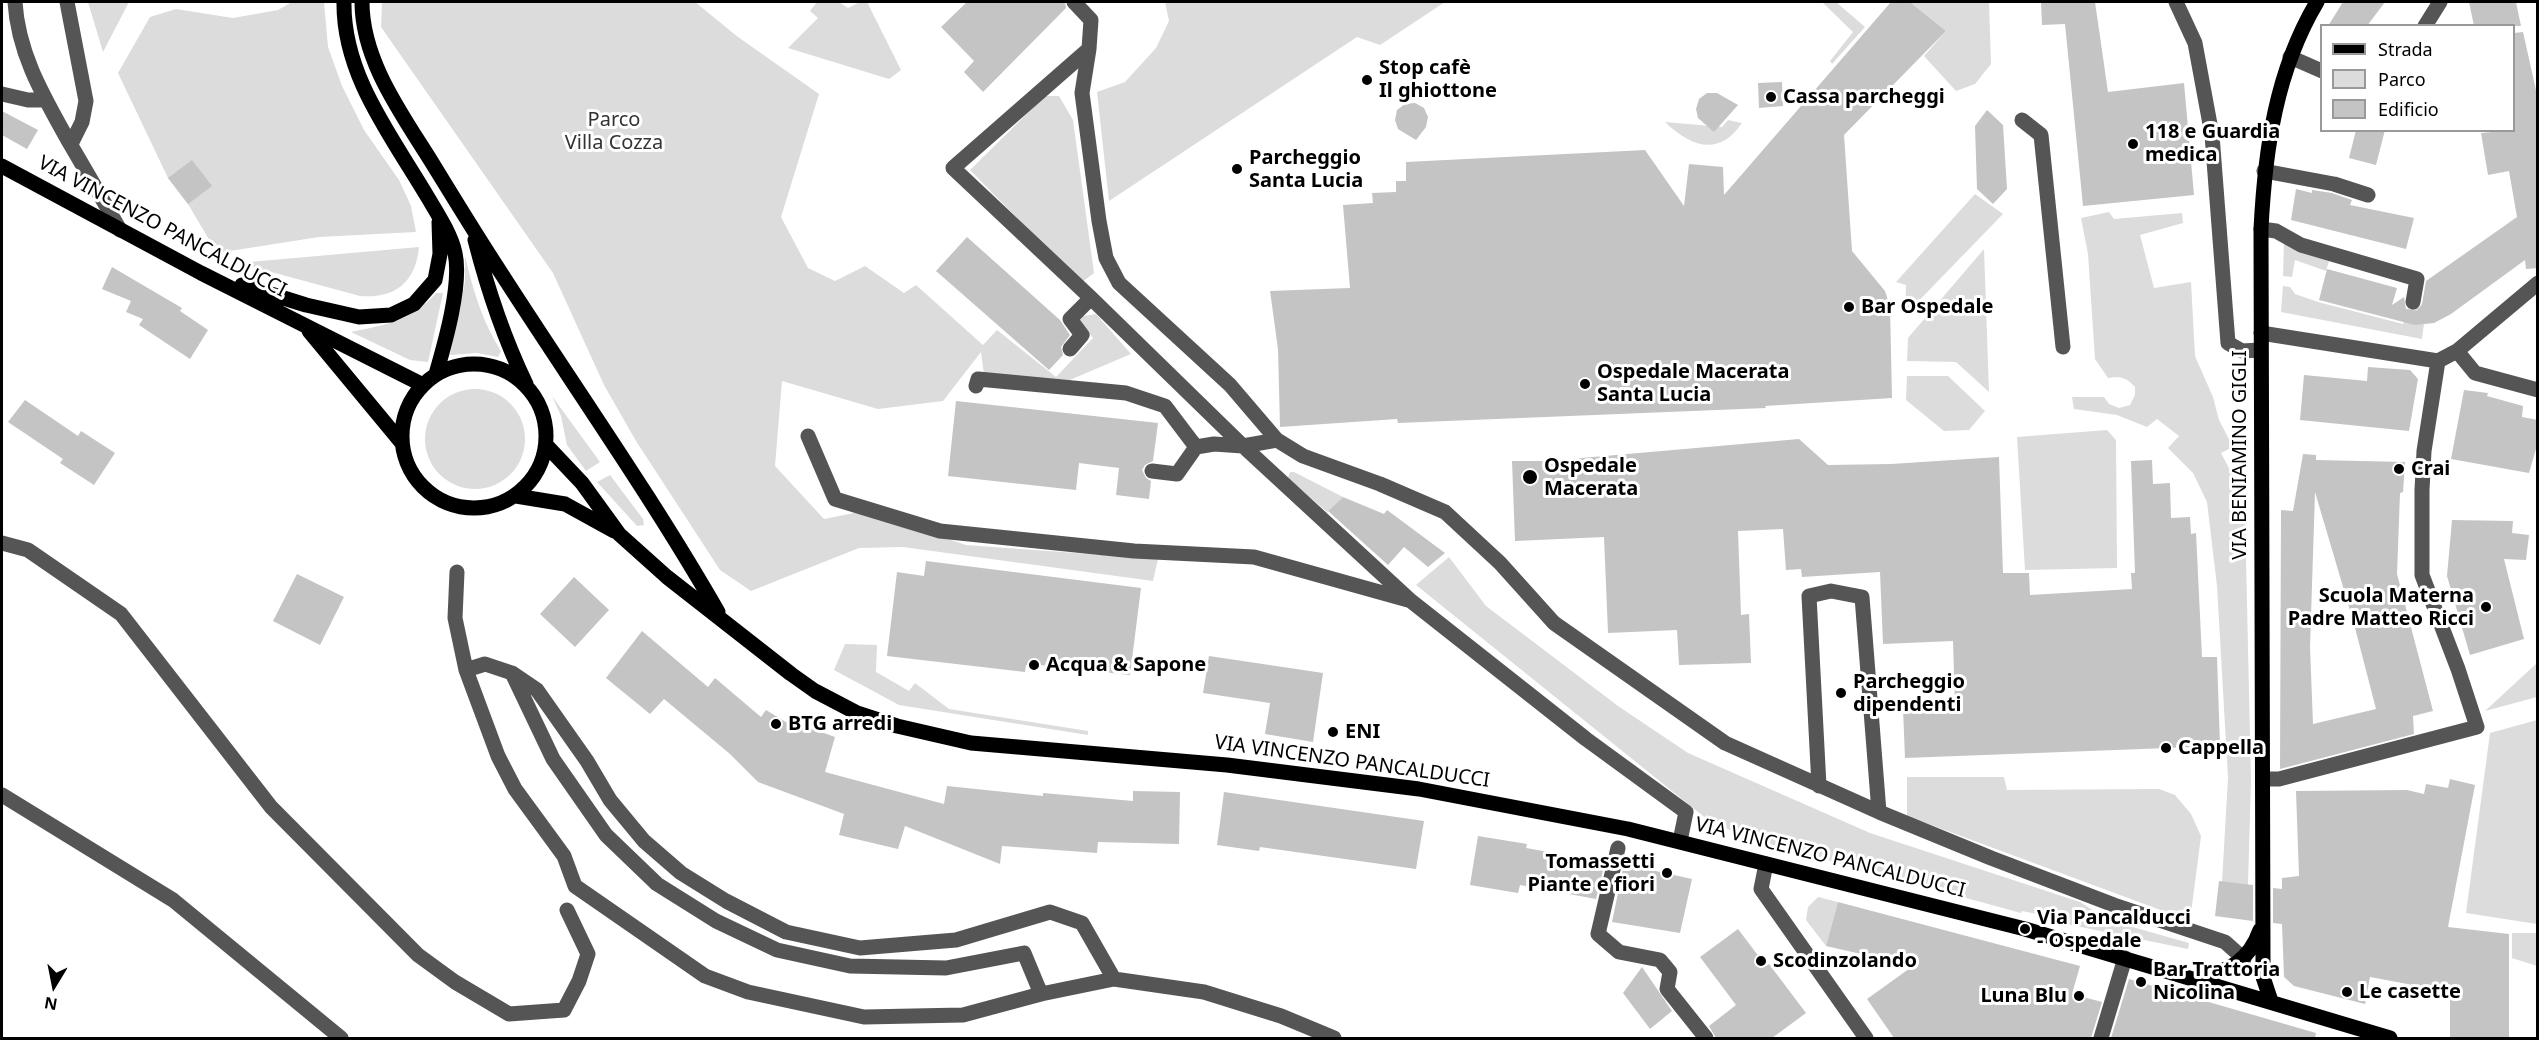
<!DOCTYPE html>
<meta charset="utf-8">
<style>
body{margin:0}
#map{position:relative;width:2539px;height:1040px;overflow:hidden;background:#fff;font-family:"Noto Sans",sans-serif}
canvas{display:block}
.frame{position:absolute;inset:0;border:3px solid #000;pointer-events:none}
.legend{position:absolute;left:2320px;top:24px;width:195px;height:108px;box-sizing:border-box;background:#fff;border:2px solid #999;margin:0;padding:8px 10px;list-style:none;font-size:18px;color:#000}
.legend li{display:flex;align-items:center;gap:12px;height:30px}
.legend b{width:30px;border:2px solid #999}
.north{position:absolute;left:24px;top:956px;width:60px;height:60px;-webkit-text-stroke:4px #fff;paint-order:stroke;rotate:190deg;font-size:16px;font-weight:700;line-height:24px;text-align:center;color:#000}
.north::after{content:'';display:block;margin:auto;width:21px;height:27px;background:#000;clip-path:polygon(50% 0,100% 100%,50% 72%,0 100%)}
</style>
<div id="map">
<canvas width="2539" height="1040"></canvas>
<div class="frame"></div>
<ul class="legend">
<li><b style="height:8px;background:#000"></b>Strada</li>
<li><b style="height:16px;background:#dcdcdc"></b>Parco</li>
<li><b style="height:16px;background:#c4c4c4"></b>Edificio</li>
</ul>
<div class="north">N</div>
</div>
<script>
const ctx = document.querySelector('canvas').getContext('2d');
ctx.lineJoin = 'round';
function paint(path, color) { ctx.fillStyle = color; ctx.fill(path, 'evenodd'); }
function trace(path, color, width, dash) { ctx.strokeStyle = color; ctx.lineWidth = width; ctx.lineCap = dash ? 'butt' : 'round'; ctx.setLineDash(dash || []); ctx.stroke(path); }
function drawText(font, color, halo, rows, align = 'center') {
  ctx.font = font + ' "Noto Sans",sans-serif'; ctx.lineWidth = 6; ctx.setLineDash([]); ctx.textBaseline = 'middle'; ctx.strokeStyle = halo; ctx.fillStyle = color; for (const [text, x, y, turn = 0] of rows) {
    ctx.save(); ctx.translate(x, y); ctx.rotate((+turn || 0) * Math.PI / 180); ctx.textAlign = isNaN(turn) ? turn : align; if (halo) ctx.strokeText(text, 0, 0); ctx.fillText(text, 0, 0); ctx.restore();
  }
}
paint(new Path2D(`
 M88,2H129L103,52Z
 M292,2H324L328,47L342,86L364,130L399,180L411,206L416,232L319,237L217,253L188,204L168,178L118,73L150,17L176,9L233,18L278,10Z
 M382,2H695L738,37L819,94L781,217L808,268L835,281L865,266L904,293L916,285L983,345L997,330L1056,377L1093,338L1077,317L1096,314L1131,354L1065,382H985L981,352L943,401L878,409L782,381L775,466L824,519L864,511L966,545L1158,559L1153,581L903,547L859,548L751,591L720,570L636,441L604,385L553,273L381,27Z
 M817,2H839L848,8L860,2H867L901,70L889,79L788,48L818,18L810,11Z
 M1165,2H1445L1380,45L1357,37L1109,201L1097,92L1125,82L1156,48L1169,21Z
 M1822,2H1836L1865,27L1832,64L1830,61L1853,32Z
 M1910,2H1989L1991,64L1975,84L1956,91L1924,56L1946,31Z
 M1045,96H1059L1073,120L1094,273L1081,283L970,170Z
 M1728,120L1742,123C1719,157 1691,147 1665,122L1722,127Z
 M1975,194L2003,214L1905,315L1906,285L1896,282Z
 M2109,212L2114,219L2182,213L2183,223L2140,235L2154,288L2191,282L2195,356L2213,397L2219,420L2233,447L2221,453L2232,474L2244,470L2251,780L2248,885L2222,882L2228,778L2217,586L2207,502L2193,473L2168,448L2179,436L2157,419L2147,427L2117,415L2074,409L2072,397H2104L2109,404L2119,408L2130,405L2135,395V387C2126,377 2121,376 2108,378L2095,359L2088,254L2081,218Z
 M2284,239L2302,253L2329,261L2326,271L2295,260L2292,277L2283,276Z
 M419,247C416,282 395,299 360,296L238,263Z
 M1984,249L1989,392L1956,362L1907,361L1908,338Z
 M465,256C473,290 482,321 501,351L498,357L477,353L450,355L465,282Z
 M2283,286L2290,287L2295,294L2318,302L2403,324L2408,306L2426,308L2422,339L2281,312Z
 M436,293H443L428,362L410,360L351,332C388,324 410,322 436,293Z
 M1907,376H1948L1985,411L1969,430L1944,431L1906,400Z
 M425 439a50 50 0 1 1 100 0a50 50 0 1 1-100 0Z
 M552,396L600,462L586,471L567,445L561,416Z
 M2107,430L2116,440L2117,568L2025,570L2017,437Z
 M1290,472H1294L1343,497L1327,512L1288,478Z
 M610,475L643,519L644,525L637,526L597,482Z
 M1449,557L1486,606L1618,706L1688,753L1870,833L2080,902L2108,920L2189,943L2188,949L2037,918V914L2022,911L2021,913L1747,838L1708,820L1416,585Z
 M845,644L877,645L876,672L909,691L915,683L949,709L1088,731V735L899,705L834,670Z
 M2537,663V697L2485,711Z
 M2537,720V924L2466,913L2490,733Z
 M1907,777H2004L2007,790L2159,789L2175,795L2191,814L2201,836L2190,921L1907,816Z
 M1818,897L1838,902L1826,946L1806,920L1808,907Z
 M2512,933H2537V966L2512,958Z`), '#dcdcdc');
paint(new Path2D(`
 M967,2H1065L1066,8L983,92L964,72L974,61L941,27Z
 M1891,2H1910L1946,31L1844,135L1852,251L1885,291L1890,306L1892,398L1765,406L1766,408L1398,423L1397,419L1280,427L1278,349L1270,291L1350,288L1343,205L1373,203L1372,193L1396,192V181H1406V162L1645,150L1684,206L1689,164L1723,167L1724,195Z
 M2041,2H2095L2108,92L2184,83L2194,195L2083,206L2065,24L2042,25Z
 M2343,2H2385L2367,26H2328Z
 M2469,2H2516L2521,26H2474Z
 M2523,32L2538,99V268L2526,269L2525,260L2451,314L2434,323L2415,325L2319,300L2327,269L2397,288L2392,305L2404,297L2406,309L2417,311L2422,304L2426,281L2517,217L2509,171L2488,175L2481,133L2514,130V33Z
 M1782,82L1783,106L1759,108L1758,83Z
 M1707,93H1717L1738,105L1714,132L1698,118L1696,109L1699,99Z
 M1415,103L1424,108L1428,117L1426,127L1416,140L1398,129L1395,120L1397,110L1405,104Z
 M1987,110L2003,125L2007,189L1993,204L1977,189L1975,126Z
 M2,111L38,130L27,149L2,135Z
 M2356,130H2385L2376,165L2349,158Z
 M192,160L212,186L188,204L168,178Z
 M2296,189L2312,193V190L2332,193L2352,200L2350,205L2414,218L2406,249L2291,220Z
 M967,237L1060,320L1070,335L1061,347L1063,355L1049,370L936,271Z
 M112,267L182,308L180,311L208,330L190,359L139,325L143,319L126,312L131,301L102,289Z
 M2368,367L2410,370L2418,379L2409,431L2300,420L2304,375L2367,381Z
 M2464,390L2488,393L2487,396L2523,406L2522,417L2538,420V442L2529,473L2451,459Z
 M25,400L78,436L81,431L115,453L94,485L60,463L63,459L8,422Z
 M956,401L1158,423L1153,461L1145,465L1142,470L1146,478L1151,481L1149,499L1116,495L1119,468L1079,463L1076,490L948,476Z
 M1799,439L1828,465L1891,464L1999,457L2003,573H2029L2030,595L2132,589L2131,573H2135L2131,461L2152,460L2153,484L2170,483L2171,518L2190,517L2191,534L2196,533L2202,657H2217L2220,746L1905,758L1903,708L1955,706L1953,641L1883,644L1880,572L1802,577L1801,569L1786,570L1783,529L1738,531L1741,615L1749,614L1751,663L1679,665L1677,630L1608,633L1604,537L1515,541L1512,461H1570V459Z
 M2303,454L2316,455V460L2405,462L2403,492L2400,493L2397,574L2433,711L2413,716L2414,734L2280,769L2281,510L2293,511ZM2315,492L2354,624L2376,709L2313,724L2310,647Z
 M1343,497L1384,514L1387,510L1445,553L1428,567L1404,547L1388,565L1328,511Z
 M2452,520L2513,521L2512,533L2529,535L2526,560L2504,559L2524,639L2470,655L2447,576Z
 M926,561L1141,588L1130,675L1040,665V667L1026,665L1025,672L887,656L897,572L924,576Z
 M297,574L344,597L320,645L273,621Z
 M574,577L609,610L575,647L540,614Z
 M642,631L708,687L715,678L761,717L766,710L794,727L796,723L835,737L825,772L944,804L947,786L1043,796V793L1133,801V791L1180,792L1179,844L1098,842L1097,853L1002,846L1000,864L905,826L898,849L839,835L844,814L758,782L730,754L664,699L650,714L606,678Z
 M1209,656L1323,673L1313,742L1265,734L1270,703L1203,693Z
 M2450,779L2475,785L2448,927L2509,934V1038H2450V992L2370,977L2365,1004L2294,986L2284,977L2282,924L2273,923V888L2282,889V878L2299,876L2296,791L2407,790L2424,794L2426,784L2448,788Z
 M1224,792L1424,821L1416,869L1260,847L1259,851L1217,845Z
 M1478,836L1527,844L1526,848L1605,862L1596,899L1520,885L1518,893L1470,885Z
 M1624,864L1692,879L1680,933L1612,922Z
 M2219,881L2253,885V921L2215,916Z
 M1838,902L2080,966L2072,994L2102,1002L2091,1038H1894L1867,999L1913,966L1826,946Z
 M1738,929L1766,966L1769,964L1806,1013L1772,1038H1716L1709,1026L1736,1005L1700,957Z
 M1642,967L1672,1011L1650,1029L1623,993Z
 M2129,979L2316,1033L2315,1038H2111Z`), '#c4c4c4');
trace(new Path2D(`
 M15,2C18,54 44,97 69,142C86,171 103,200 120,230
 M67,2L86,101L82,122L71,144
 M1074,2L1091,20L1089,49L953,168L1091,298L1243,446L1411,601L1586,739L1686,812L1680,841
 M2176,2L2195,43L2212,135L2228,343L2242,351L2260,350
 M2425,26L2440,2
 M1089,49L1082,93L1099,221L1106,258L1119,283L1230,385L1277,440L1303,456L1380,484L1445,512L1500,563L1554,623L1725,743L1879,812L1991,858L2114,905L2225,942L2244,959
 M2290,57L2322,71
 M2,94L28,100H45
 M2022,120L2041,135L2063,347
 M2264,171L2334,184L2368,195
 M2261,229L2276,231L2301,245L2417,279L2413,302
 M2261,333L2438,361
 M1070,349L1082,335L1070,319L1091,298
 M2457,351L2475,373L2538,390
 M2438,361L2457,351L2538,283
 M976,386L978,379L1126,393L1165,406L1196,447L1214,444L1243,446L1277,440
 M808,436L835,499L940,531L1134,551L1254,557L1408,600
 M1152,471L1177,474L1196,447
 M2,543L28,550L121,614L271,807L418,955L455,982L509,1014L564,1010L579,981L588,954L567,910
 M457,572L455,618L466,670L498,756L515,789L564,856L575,886L705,976L748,992L864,1017L963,1015L1041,994L1114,979L1204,992L1281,1016L1334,1038
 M466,670L485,664L512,673L553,759L606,835L657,884L716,921L777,950L850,966L946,968L1024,953L1041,994
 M512,673L537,690L587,761L610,800L644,841L681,873L726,901L786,932L860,948L956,940L1050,912L1082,923L1114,979
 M2263,779H2279L2477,727L2458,669L2422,575V490L2424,451L2438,361
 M1819,786L1809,596L1831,591L1862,597L1879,812
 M2,795L173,900L341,1038
 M1618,848L1598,934L1619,952L1660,960L1670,972L1667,989L1706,1038
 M1766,864L1761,889L1866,1038
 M2101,1038L2125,958`), '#555', 15);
trace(new Path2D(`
 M344,2C343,75 391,135 427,196C437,213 451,234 455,253C462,284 445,343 436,374
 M362,2C362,60 401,113 431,161C455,200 478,238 503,276C575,388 652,497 718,612
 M2,166L201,273L423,385
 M475,240C488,291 504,338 526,384
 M242,285L306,305L359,317L391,315L414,304L435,280L440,254L439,222
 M309,331L401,442
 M402 436a72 72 0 1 1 144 0a72 72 0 1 1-144 0Z
 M546,445L582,483L619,534L667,577L791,674L815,691L857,713L897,726L971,743L1227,765L1419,789L1628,829L2025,929L2390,1038
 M516,496L565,504L614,531
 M2198,978C2229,971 2249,961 2260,930
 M2271,1001L2263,977V960L2261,229C2265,149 2276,71 2317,2`), '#000', 15);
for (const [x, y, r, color] of [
 [1367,80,6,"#000"],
 [1771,97,6,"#000"],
 [2133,144,6,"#000"],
 [1237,169,6,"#000"],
 [1849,307,6,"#000"],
 [1585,384,6,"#000"],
 [2399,469,6,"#000"],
 [1530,477,8,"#000"],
 [2486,607,6,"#000"],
 [1034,665,6,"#000"],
 [1841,693,6,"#000"],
 [776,724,6,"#000"],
 [1333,732,6,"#000"],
 [2166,748,6,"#000"],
 [1667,873,6,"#000"],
 [2025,929,6,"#000"],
 [1761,961,6,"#000"],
 [2141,982,6,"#000"],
 [2347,992,6,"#000"],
 [2079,996,6,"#000"]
]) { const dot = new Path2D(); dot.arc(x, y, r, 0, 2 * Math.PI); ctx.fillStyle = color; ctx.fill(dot); trace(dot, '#fff', 2); }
drawText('bold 20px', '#000', '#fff', [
 ["Stop cafè",1379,68],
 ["Il ghiottone",1379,91],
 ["Cassa parcheggi",1783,97],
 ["118 e Guardia",2145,132],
 ["medica",2145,155],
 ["Parcheggio",1249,158],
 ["Santa Lucia",1249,181],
 ["Bar Ospedale",1861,307],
 ["Ospedale Macerata",1597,372],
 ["Santa Lucia",1597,395],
 ["Ospedale",1544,466],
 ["Macerata",1544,489],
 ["Crai",2411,469],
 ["Scuola Materna",2474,596,"right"],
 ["Padre Matteo Ricci",2474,619,"right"],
 ["Acqua & Sapone",1046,665],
 ["Parcheggio",1853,682],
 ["dipendenti",1853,705],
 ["BTG arredi",788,724],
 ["ENI",1345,732],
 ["Cappella",2178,748],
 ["Tomassetti",1655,862,"right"],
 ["Piante e fiori",1655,885,"right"],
 ["Via Pancalducci",2037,918],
 ["- Ospedale",2037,941],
 ["Scodinzolando",1773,961],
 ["Bar Trattoria",2153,970],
 ["Nicolina",2153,993],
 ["Le casette",2359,992],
 ["Luna Blu",2067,996,"right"]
], 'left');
drawText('20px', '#333', '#fff', [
 ["Parco",614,120],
 ["Villa Cozza",614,143]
]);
drawText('20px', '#000', '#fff', [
 ["VIA VINCENZO PANCALDUCCI",162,227,28],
 ["VIA BENIAMINO GIGLI",2240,455,-90],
 ["VIA VINCENZO PANCALDUCCI",1352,762,8],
 ["VIA VINCENZO PANCALDUCCI",1830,858,14]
]);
</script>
